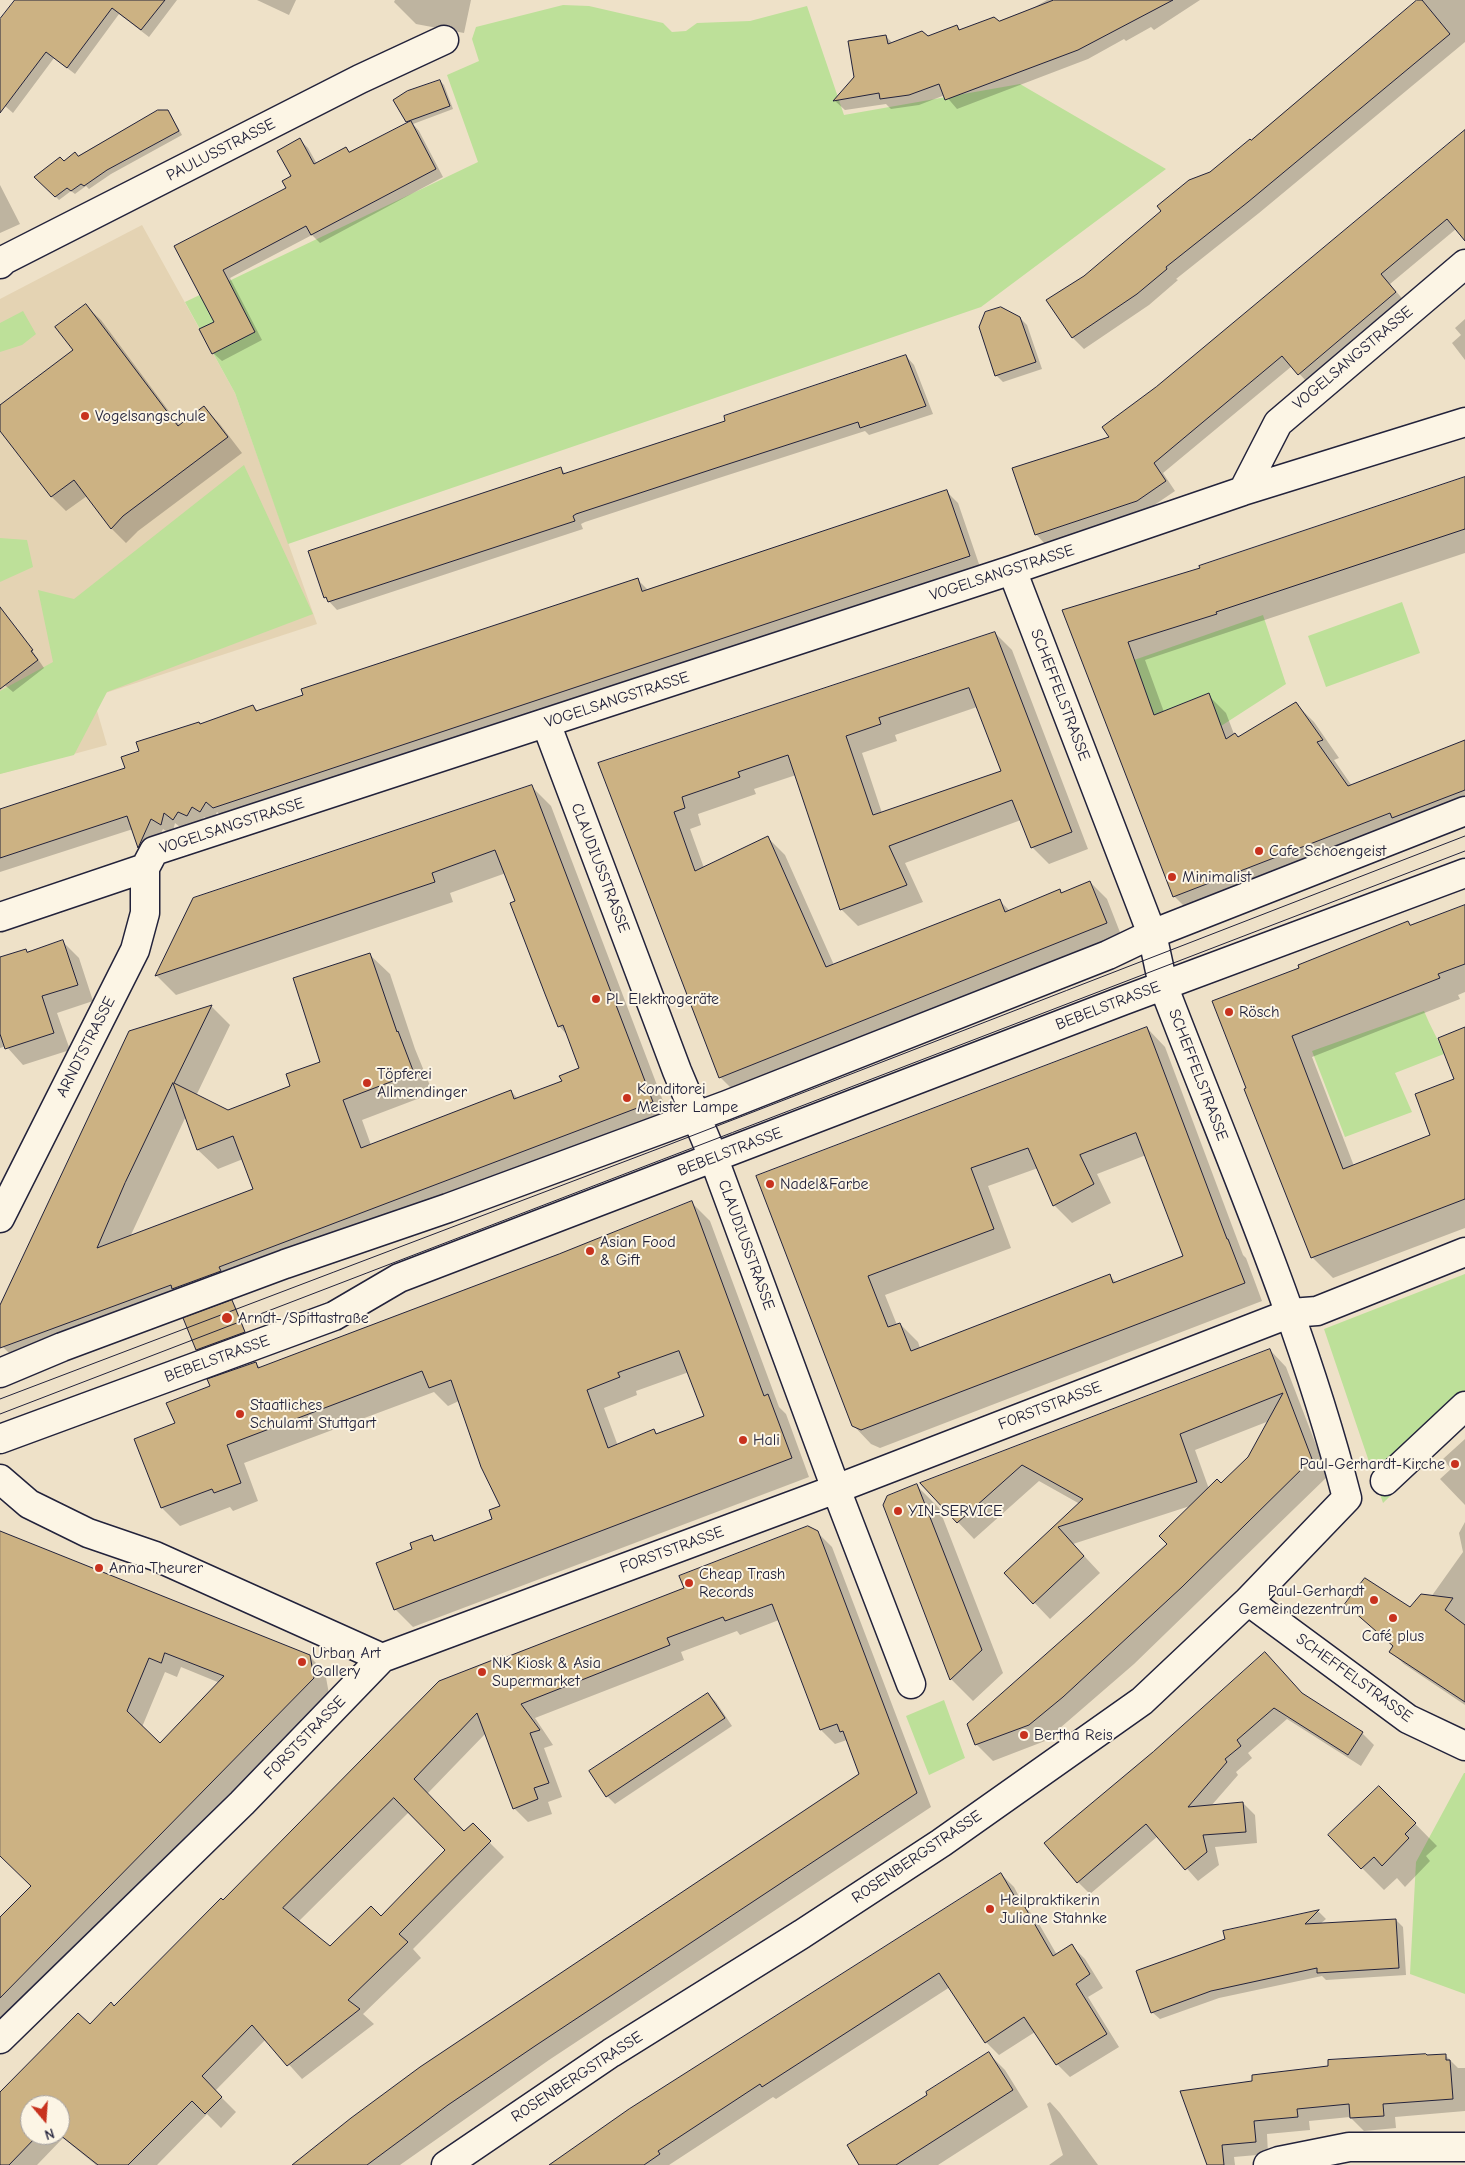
<!DOCTYPE html>
<meta charset="utf-8">
<style>
body{margin:0}
#map{position:relative;width:1465px;height:2165px;overflow:hidden;background:#eee1c8;font-family:"Comic Neue",sans-serif}
canvas{display:block}
.north{position:absolute;left:20px;top:2095px;width:50px;height:50px;box-sizing:border-box;background:#fcf5e5;border:1px solid #a5a1a1;border-radius:50%;rotate:162deg;font-size:14px;font-weight:700;line-height:20px;text-align:center;color:#22223b}
.north::after{content:'';display:block;margin:auto;width:18px;height:22px;background:#c8321e;clip-path:polygon(50% 0,100% 100%,50% 72%,0 100%)}
</style>
<div id="map">
<canvas width="1465" height="2165"></canvas>
<div class="north">N</div>
</div>
<script>
const ctx = document.querySelector('canvas').getContext('2d');
ctx.lineJoin = 'round';
function paint(path, color) { ctx.fillStyle = color; ctx.fill(path, 'evenodd'); }
function trace(path, color, width, dash) { ctx.strokeStyle = color; ctx.lineWidth = width; ctx.lineCap = dash ? 'butt' : 'round'; ctx.setLineDash(dash || []); ctx.stroke(path); }
function drawText(font, color, halo, rows, align = 'center') {
  ctx.font = font + ' "Comic Neue",sans-serif'; ctx.lineWidth = 4; ctx.setLineDash([]); ctx.textBaseline = 'middle'; ctx.strokeStyle = halo; ctx.fillStyle = color; for (const [text, x, y, turn = 0] of rows) {
    ctx.save(); ctx.translate(x, y); ctx.rotate((+turn || 0) * Math.PI / 180); ctx.textAlign = isNaN(turn) ? turn : align; if (halo) ctx.strokeText(text, 0, 0); ctx.fillText(text, 0, 0); ctx.restore();
  }
}
paint(new Path2D(`
 M142,225L235,393L317,624L93,697L107,745L0,774V299Z`), '#e4d3b3');
paint(new Path2D(`
 M563,5L589,6L663,23L672,32L686,31L697,23L750,21L807,6L844,115L1020,84L1166,169L981,307L288,544L235,393L185,302L478,162L447,75L479,61L472,39L476,27Z
 M23,311L36,334L22,345L0,352V323Z
 M244,465L313,614L107,692L74,755L0,774V691L53,662L38,590L74,599Z
 M0,538L27,540L33,567L0,582Z
 M1402,602L1420,653L1326,687L1308,636Z
 M1263,615L1286,684L1221,726L1208,693L1154,716L1134,660Z
 M1424,1011C1430,1026 1438,1039 1444,1054L1395,1073L1412,1112L1345,1137L1312,1051Z
 M1465,1274V1423L1383,1503L1324,1329Z
 M944,1700L965,1758L929,1775L906,1716Z
 M1464,1773H1465V1994L1410,1974L1416,1862Z`), '#bde099');
paint(new Path2D(`
 M28,0H177L149,37L119,14L75,74L54,58L13,113L5,106L0,112V22Z
 M257,0H296L289,15Z
 M395,0H471L464,33L416,24L394,2Z
 M1047,0H1200L1154,30L1151,27L1126,41L1124,39L1088,59L957,109L945,95L919,105L891,109L886,104L845,110L835,101L886,36L893,44L928,38L956,27L961,31L998,23L1026,12Z
 M1420,0H1465V42L1259,213L1176,279L1178,280L1149,305L1084,349L1073,338L1047,300L1084,277L1251,142Z
 M440,81L444,85L453,109L413,124L419,131L443,177L320,243L312,235L230,278L262,340L222,361L213,353L216,322L176,247L287,188L293,176L300,140L308,148L317,164L346,148L351,153L410,123L407,121Z
 M171,115L182,135L111,174L89,189L86,186L75,194L71,191L59,200L36,177Z
 M1465,132V239L1456,229L1390,284L1405,302L1309,384L1292,366L1163,473L1175,491L1147,510L1045,544L1036,534L1134,407Z
 M0,185L20,224L0,233Z
 M86,306L101,320L180,426L204,408L219,423L242,453L138,531L126,543L111,528L87,496L66,511L52,497L0,429V407L75,351Z
 M1020,318L1027,325L1042,369L1003,382L996,375Z
 M1465,319V360L1452,343L1461,335L1455,328Z
 M906,356L914,365L933,414L869,435L865,431L725,476L585,522L581,524L583,529L337,610L325,597L561,469L566,474L727,422Z
 M1465,479V553L1145,660L1164,712L1208,695L1226,713L1234,734L1239,738L1296,704L1314,722L1339,758L1334,760L1352,786L1465,742V815L1192,914L1174,896L1064,611L1201,569Z
 M947,492L958,503L980,567L225,818L217,812L212,822L204,817L198,827L190,823L185,831L175,823L172,835L163,829L149,858L139,848L133,829L0,872V810L126,769L140,752L201,725L253,706L258,711L637,579L648,590Z
 M12,624L19,631L44,668L13,692L0,681V633Z
 M995,633L1012,650L1088,849L1049,864L1032,847L1021,820L905,863L923,902L858,926L841,909L796,775L754,789L756,794L698,814L701,825L690,829L704,868L768,838L785,855L834,965L1000,901L1010,911L1060,891L1062,893L1090,882L1107,899L1123,940L737,1094L720,1077L599,764ZM977,707L1002,772L882,813L862,753L897,741L895,735Z
 M531,786L551,806L671,1122L25,1365L8,1352L0,1344V1308L211,1006L230,1025L196,1096L228,1111L292,1087L321,1062L370,955L390,974L415,1049L433,1093L362,1120L371,1145L511,1091L518,1099L563,1082L580,1069L568,1036L559,1026L506,873L450,893L453,902L176,995L157,976L193,899ZM186,1116L198,1150L218,1169L243,1159L255,1190L130,1237Z
 M1465,906V992L1458,995L1460,999L1312,1057L1354,1166L1432,1136L1455,1080L1465,1029V1228L1333,1278L1312,1257L1245,1090L1301,969L1408,923L1411,926Z
 M63,942L79,958L93,1001L57,1013L70,1050L23,1065L6,1046L0,1048V959L26,950L28,953Z
 M1147,1028L1165,1047L1243,1255L1246,1258L1262,1301L880,1448L871,1444L853,1425L758,1176ZM1146,1155L1185,1257L1117,1283L1110,1276L920,1348L918,1342L900,1324L897,1325L885,1295L1011,1248L988,1186L1038,1168L1054,1205L1072,1223L1111,1203L1097,1174Z
 M692,1203L710,1221L779,1407L786,1414L809,1477L413,1627L395,1609L414,1550L431,1536L436,1541L494,1520L501,1507L459,1401L448,1406L434,1392L244,1463L258,1501L233,1511L230,1507L180,1526L162,1508L176,1424L211,1387L255,1363L261,1368ZM689,1372L706,1417L658,1435L654,1431L618,1446L604,1408L637,1395L636,1391Z
 M232,1302L235,1305L247,1336L201,1353L197,1349Z
 M1270,1350L1286,1367L1328,1476L1134,1664L1045,1741L993,1761L976,1744L1090,1617L1169,1544L1193,1505L1073,1544L1100,1573L1050,1619L1006,1573L1080,1504L1039,1481L974,1539L922,1484ZM1269,1421L1249,1458L1221,1485L1209,1489L1195,1450Z
 M1465,1439V1505L1440,1479L1451,1469L1443,1459Z
 M917,1486L939,1508L1003,1673L973,1701L951,1679Z
 M1465,1522V1705L1404,1664L1391,1652L1394,1647L1347,1604L1410,1609L1431,1597L1463,1552L1459,1533Z
 M0,1532L309,1656L325,1672L329,1694L0,2030V1919L33,1886L0,1854ZM181,1667L220,1683L160,1745L142,1727L165,1672L177,1677Z
 M817,1532L832,1547L931,1807L549,2060L400,2165H294L861,1774L847,1740L835,1744L821,1730L779,1620L740,1635L737,1631L681,1652L684,1660L535,1718L553,1745L544,1748L562,1797L548,1802L552,1814L528,1822L514,1808L486,1733L427,1794L464,1832L472,1825L504,1857L413,1949L421,1958L363,2014L374,2024L302,2079L266,2039L215,2091L236,2112L221,2128L207,2114L157,2165H96L63,2138L37,2165H0V2095L114,2008L223,1902L504,1659L686,1589ZM409,1812L447,1850L381,1918L330,1948L298,1922ZM30,2105H60V2135H30Z
 M708,1694L716,1702L732,1726L615,1804L607,1796Z
 M1304,1695L1362,1733L1374,1745L1361,1766L1287,1719L1248,1753L1252,1758L1236,1772L1238,1775L1211,1806L1243,1803L1255,1815L1257,1843L1215,1847L1219,1865L1198,1881L1158,1836L1090,1894L1078,1882L1154,1753Z
 M1379,1787L1437,1846L1426,1856L1430,1861L1405,1887L1397,1878L1384,1890L1329,1835Z
 M1001,1874L1014,1887L1024,1906L1035,1917L1057,1955L1072,1946L1085,1959L1103,1988L1088,1997L1119,2047L1070,2077L1057,2064L1035,2032L999,2055L986,2042L950,1987L776,2099L773,2097L669,2165H550Z
 M1319,1912L1326,1919L1320,1924L1396,1920L1403,1927L1406,1975L1326,1980L1322,1976L1219,1998L1160,2019L1152,2012L1226,1940L1225,1932Z
 M988,2053L1005,2070L1028,2107L938,2165H861L929,2095Z
 M1445,2055L1458,2068H1465V2111L1395,2117L1396,2128L1364,2131L1350,2117L1309,2121L1310,2130L1267,2134L1268,2154L1234,2157L1235,2165H1209L1182,2092Z
 M1050,2102L1060,2113L1098,2165H1049L1063,2155L1047,2104Z`), '#0003');
const building = new Path2D(`
 M15,0H165L141,30L112,8L67,68L46,52L0,113V19Z
 M1054,0H1173L1078,50L945,100L939,84L909,95L880,99L879,93L833,101L854,77L848,41L886,35L888,44L922,31L928,36L957,25L959,30L994,17L999,21Z
 M1417,0H1422L1450,34L1248,202L1166,267L1167,269L1137,294L1072,338L1046,300L1084,276L1161,211L1157,206L1189,180L1210,172L1250,139L1251,140Z
 M440,80L450,106L406,122L393,100L407,91Z
 M158,110H168L179,131L107,170L84,186L81,184L71,191L67,188L55,197L34,177L60,157L64,161L75,152L78,156Z
 M411,121L436,169L311,235L306,226L223,270L255,332L212,354L199,329L214,322L174,246L286,188L282,181L291,176L277,151L300,138L314,164L346,147L349,152Z
 M1465,130V241L1447,219L1381,274L1396,292L1298,375L1282,356L1154,463L1166,481L1137,501L1035,535L1012,468L1109,437L1102,427L1156,387Z
 M86,304L178,426L204,406L228,437L123,516L111,529L74,480L51,497L0,431V405L73,350L55,327Z
 M1001,307L1020,317L1036,362L995,376L979,327L985,312Z
 M906,355L926,406L860,428L858,422L716,468L576,514L573,516L575,521L328,602L326,597L324,598L308,551L561,467L563,474L725,421L724,416Z
 M1465,477V529L1216,612L1217,614L1128,642L1154,715L1209,693L1226,739L1235,733L1238,737L1296,702L1323,740L1317,742L1348,786L1465,740V790L1392,818L1390,813L1173,897L1062,610L1200,568L1199,566Z
 M947,490L970,556L213,808L206,802L200,812L192,807L187,816L178,812L173,820L164,813L161,825L151,819L138,848L127,816L0,858V809L125,768L121,757L139,751L136,742L199,722L200,724L253,705L256,711L303,695L301,689L638,578L642,591Z
 M0,607L33,650L31,651L38,660L0,689Z
 M995,632L1072,832L1031,848L1012,800L889,846L907,885L840,910L788,755L738,772L740,777L682,797L685,808L674,812L695,871L768,836L826,967L1000,899L1005,912L1060,889L1061,893L1090,881L1107,923L719,1078L598,763ZM969,688L1001,771L873,815L846,736L881,724L879,718Z
 M532,785L653,1102L219,1267L221,1271L172,1289L171,1285L0,1348V1305L129,1031L212,1005L174,1083L228,1110L290,1086L286,1074L320,1062L293,978L370,953L397,1032L398,1031L414,1073L343,1100L361,1148L511,1090L514,1099L562,1081L559,1076L579,1068L563,1025L558,1027L545,994L510,903L515,901L495,850L432,873L435,882L155,976L193,898ZM173,1083L197,1150L233,1136L253,1189L97,1248L125,1183Z
 M1465,905V964L1438,974L1440,978L1292,1036L1343,1169L1430,1135L1415,1094L1454,1079L1438,1038L1465,1027V1199L1311,1258L1244,1089L1246,1088L1212,1001L1299,968L1298,965L1408,921L1410,925Z
 M63,940L78,985L42,996L54,1033L5,1049L0,1034V957L26,949L27,952Z
 M1147,1027L1227,1239H1228L1245,1283L861,1430L852,1426L756,1176ZM1136,1133L1183,1256L1113,1283L1110,1274L911,1351L900,1323L888,1327L868,1276L994,1229L971,1168L1028,1148L1053,1206L1094,1184L1080,1155Z
 M692,1201L764,1396L768,1394L792,1458L394,1610L376,1563L412,1549L410,1543L432,1535L434,1541L492,1519L489,1510L500,1506L481,1467L451,1380L429,1388L422,1371L227,1445L241,1483L214,1493L212,1489L161,1508L134,1439L175,1423L166,1403L210,1386L207,1379L256,1362L258,1368L559,1254ZM679,1351L704,1416L656,1434L654,1429L608,1448L587,1390L620,1377L618,1373Z
 M232,1300L245,1332L196,1350L183,1318Z
 M1270,1349L1312,1459L1182,1587L1063,1697L1029,1725L975,1745L967,1724L1089,1616L1167,1544L1159,1536L1217,1479L1221,1483L1248,1457L1283,1393L1180,1434L1197,1482L1058,1527L1084,1556L1033,1604L1004,1573L1083,1499L1022,1465L957,1523L920,1483Z
 M917,1484L982,1650L950,1680L883,1505L887,1496Z
 M808,1526L818,1531L917,1793L535,2046L448,2105L367,2165H292L351,2118L420,2067L859,1774L843,1731L840,1732L837,1724L820,1730L772,1604L725,1621L723,1617L667,1638L670,1645L521,1704L540,1730L530,1733L549,1783L534,1788L538,1799L513,1809L477,1713L414,1779L464,1831L473,1823L491,1841L399,1934L408,1942L348,2000L360,2009L287,2066L252,2025L202,2076L222,2097L205,2114L192,2101L128,2165H98L60,2135V2105H30V2135H38L9,2165H0V2092L78,2013L90,2024L111,2002L114,2006L221,1898L223,1900L439,1681L503,1656L504,1658L684,1588L679,1576ZM394,1798L445,1850L381,1916L371,1906L330,1946L283,1908Z
 M0,1531L310,1655L314,1678L0,1998V1917L31,1886L0,1856ZM165,1653L224,1676L160,1743L127,1711L149,1658L161,1663Z
 M1365,1578L1410,1607L1421,1594L1453,1598L1445,1610L1465,1625V1702L1389,1652L1393,1646L1345,1604Z
 M1265,1652L1302,1693L1363,1732L1348,1755L1274,1708L1237,1740L1241,1746L1225,1759L1227,1762L1188,1807L1243,1802L1246,1832L1203,1835L1207,1852L1185,1870L1146,1824L1077,1883L1044,1843L1153,1752Z
 M708,1693L725,1718L606,1797L589,1771Z
 M1379,1786L1416,1823L1405,1834L1409,1838L1382,1866L1374,1857L1361,1869L1328,1835Z
 M1001,1873L1019,1904L1022,1902L1053,1956L1072,1944L1090,1974L1076,1984L1107,2034L1056,2065L1024,2017L985,2043L939,1973L762,2087L760,2084L658,2151L660,2154L644,2165H549L629,2109Z
 M1319,1910L1305,1924L1396,1919L1399,1968L1317,1973V1968L1211,1991L1151,2013L1136,1971L1138,1970L1225,1939L1223,1931Z
 M989,2052L1013,2090L896,2165H859L847,2145L927,2095L926,2092Z
 M1426,2054L1427,2055L1446,2054V2060H1450L1453,2099L1383,2104L1384,2116L1350,2118L1349,2104L1297,2109L1298,2117L1254,2121L1256,2142L1222,2145L1224,2165H1207L1180,2091L1252,2081V2075L1328,2066V2060Z`);
paint(building, '#ccb283');
trace(building, '#22223b', 1);
const minor = new Path2D(`
 M0,264L4,260L360,79L444,40
 M1243,491L1278,423L1465,264
 M546,723L677,1071L714,1159L836,1489L911,1684
 M0,917L145,868L154,851L1012,570L1243,491L1465,422
 M0,1218L135,950L145,913V868
 M0,1373L62,1347L285,1264L448,1208L727,1105L1108,955L1152,934L1465,811
 M0,1439L334,1316L399,1278L1122,1001L1465,873
 M0,1479L29,1504L88,1533L155,1556L382,1658
 M1385,1481L1465,1406
 M1248,1601L1408,1719L1465,1746
 M0,2039L242,1803L382,1658L836,1489L1291,1313L1317,1311L1465,1252
 M446,2165L611,2053L802,1934L941,1843L1142,1701L1248,1601L1347,1498C1302,1322 1228,1155 1163,985L1152,934L1012,570
 M1268,2165L1279,2161L1349,2147H1465`);
trace(minor, '#22223b', 31);
trace(minor, '#fcf5e5', 28);
trace(new Path2D(`
 M0,1399L668,1145L1465,836
 M0,1414L1465,851`), '#22223b', 1);
for (const [x, y, r, color] of [
 [85,416,5,"#c8321e"],
 [1259,851,5,"#c8321e"],
 [1172,877,5,"#c8321e"],
 [596,999,5,"#c8321e"],
 [1229,1012,5,"#c8321e"],
 [367,1083,5,"#c8321e"],
 [627,1098,5,"#c8321e"],
 [770,1184,5,"#c8321e"],
 [590,1251,5,"#c8321e"],
 [227,1318,6,"#c8321e"],
 [240,1414,5,"#c8321e"],
 [743,1440,5,"#c8321e"],
 [1455,1464,5,"#c8321e"],
 [898,1511,5,"#c8321e"],
 [99,1568,5,"#c8321e"],
 [689,1583,5,"#c8321e"],
 [1374,1600,5,"#c8321e"],
 [1393,1618,5,"#c8321e"],
 [302,1662,5,"#c8321e"],
 [482,1672,5,"#c8321e"],
 [1024,1735,5,"#c8321e"],
 [990,1909,5,"#c8321e"]
]) { const dot = new Path2D(); dot.arc(x, y, r, 0, 2 * Math.PI); ctx.fillStyle = color; ctx.fill(dot); trace(dot, '#fcf5e5', 2); }
drawText('16px', '#22223b', '#fcf5e5', [
 ["PAULUSSTRASSE",221,150,-27],
 ["VOGELSANGSTRASSE",1353,358,-40],
 ["VOGELSANGSTRASSE",1002,573,-18],
 ["SCHEFFELSTRASSE",1060,695,69],
 ["VOGELSANGSTRASSE",617,700,-18],
 ["VOGELSANGSTRASSE",232,826,-18],
 ["CLAUDIUSSTRASSE",600,868,69],
 ["BEBELSTRASSE",1108,1006,-21],
 ["ARNDTSTRASSE",86,1047,-63],
 ["SCHEFFELSTRASSE",1198,1075,69],
 ["BEBELSTRASSE",730,1152,-21],
 ["CLAUDIUSSTRASSE",746,1245,70],
 ["BEBELSTRASSE",217,1359,-20],
 ["FORSTSTRASSE",1050,1406,-21],
 ["FORSTSTRASSE",672,1550,-20],
 ["SCHEFFELSTRASSE",1354,1678,36],
 ["FORSTSTRASSE",305,1738,-46],
 ["ROSENBERGSTRASSE",917,1857,-34],
 ["ROSENBERGSTRASSE",577,2077,-33]
]);
drawText('16px', '#22223b', '#fcf5e5', [
 ["Vogelsangschule",95,416],
 ["Cafe Schoengeist",1269,851],
 ["Minimalist",1182,877],
 ["PL Elektrogeräte",606,999],
 ["Rösch",1239,1012],
 ["Töpferei",377,1074],
 ["Allmendinger",377,1092],
 ["Konditorei",637,1089],
 ["Meister Lampe",637,1107],
 ["Nadel&Farbe",780,1184],
 ["Asian Food",600,1242],
 ["& Gift",600,1260],
 ["Arndt-/Spittastraße",238,1318],
 ["Staatliches",250,1405],
 ["Schulamt Stuttgart",250,1423],
 ["Hali",753,1440],
 ["Paul-Gerhardt-Kirche",1445,1464,"right"],
 ["YIN-SERVICE",908,1511],
 ["Anna Theurer",109,1568],
 ["Cheap Trash",699,1574],
 ["Records",699,1592],
 ["Paul-Gerhardt",1364,1591,"right"],
 ["Gemeindezentrum",1364,1609,"right"],
 ["Café plus",1393,1636,"center"],
 ["Urban Art",312,1653],
 ["Gallery",312,1671],
 ["NK Kiosk & Asia",492,1663],
 ["Supermarket",492,1681],
 ["Bertha Reis",1034,1735],
 ["Heilpraktikerin",1000,1900],
 ["Juliane Stahnke",1000,1918]
], 'left');
</script>
